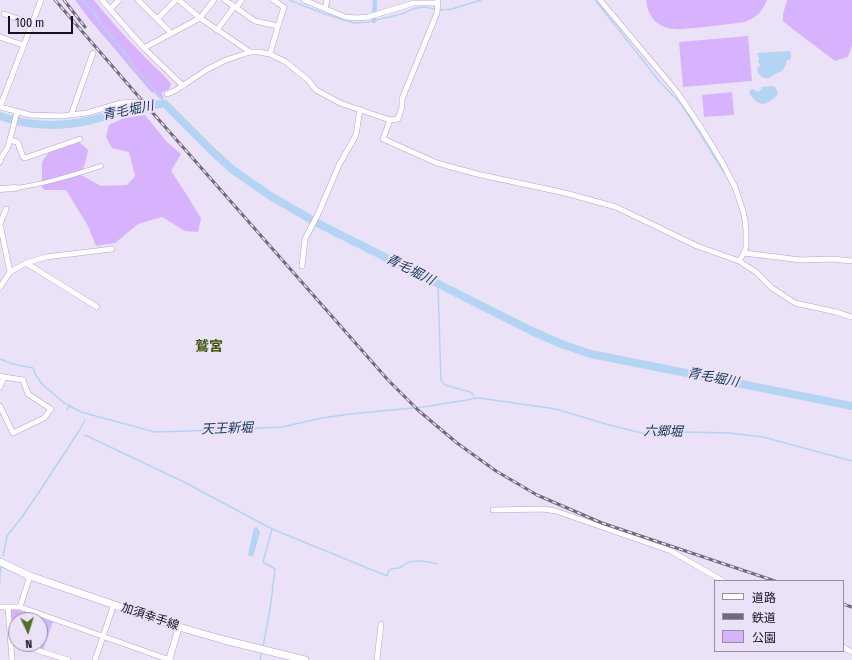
<!DOCTYPE html>
<meta charset="utf-8">
<style>
body{margin:0}
#map{position:relative;width:852px;height:660px;overflow:hidden;background:#ece2f8;font-family:"Fira Sans Condensed","Noto Sans JP",sans-serif}
canvas{display:block}
.legend{position:absolute;left:714px;top:580px;width:130px;height:72px;box-sizing:border-box;background:#ece2f8;border:1px solid #978ea2;margin:0;padding:5px 7px;list-style:none;font-size:12px;color:#180f21}
.legend li{display:flex;align-items:center;gap:8px;height:20px}
.legend b{width:20px;border:1px solid #978ea2}
.north{position:absolute;left:8px;top:612px;width:40px;height:40px;box-sizing:border-box;background:#ece2f8;border:1px solid #978ea2;border-radius:50%;rotate:176deg;font-size:11px;font-weight:700;line-height:16px;text-align:center;color:#180f21}
.north::after{content:'';display:block;margin:auto;width:14px;height:18px;background:#546e21;clip-path:polygon(50% 0,100% 100%,50% 72%,0 100%)}
.scale{position:absolute;left:8px;top:16px;width:65px;height:18px;box-sizing:border-box;border:2px solid #180f21;border-top:0;padding-left:5px;font-size:12px;line-height:14px;white-space:nowrap;color:#180f21;-webkit-text-stroke:3px #ece2f8;paint-order:stroke}
</style>
<div id="map">
<canvas width="852" height="660"></canvas>
<ul class="legend">
<li><b style="height:5px;background:#fff"></b>道路</li>
<li><b style="height:5px;background:#72697c"></b>鉄道</li>
<li><b style="height:11px;background:#d7b3fd"></b>公園</li>
</ul>
<div class="north">N</div>
<div class="scale">100 m</div>
</div>
<script>
const ctx = document.querySelector('canvas').getContext('2d');
ctx.lineJoin = 'round';
function paint(path, color) { ctx.fillStyle = color; ctx.fill(path, 'evenodd'); }
function trace(path, color, width, dash) { ctx.strokeStyle = color; ctx.lineWidth = width; ctx.lineCap = dash ? 'butt' : 'round'; ctx.setLineDash(dash || []); ctx.stroke(path); }
function drawText(font, color, halo, rows, align = 'center') {
  ctx.font = font + ' "Fira Sans Condensed","Noto Sans JP",sans-serif'; ctx.lineWidth = 4; ctx.setLineDash([]); ctx.textBaseline = 'middle'; ctx.strokeStyle = halo; ctx.fillStyle = color; for (const [text, x, y, turn = 0] of rows) {
    ctx.save(); ctx.translate(x, y); ctx.rotate((+turn || 0) * Math.PI / 180); ctx.textAlign = isNaN(turn) ? turn : align; if (halo) ctx.strokeText(text, 0, 0); ctx.fillText(text, 0, 0); ctx.restore();
  }
}
paint(new Path2D(`
 M75,0H94C109,19 126,38 143,55C152,65 163,73 171,84L169,89L161,93L164,98L160,99L154,92L152,93L90,20Z
 M646,0H767C762,12 757,17 745,22C732,24 718,25 705,27C688,28 667,34 654,20C649,14 647,8 646,0Z
 M787,0H852V45L848,57L835,61L794,30L783,21V14Z
 M748,36L752,81L683,87L679,42Z
 M732,92L734,115L704,117L702,95Z
 M145,115L166,141L181,154L171,171L187,195L201,218L198,232L185,231L162,217L138,224L115,243L96,246L88,226L66,190H44L42,187V162L52,148L76,139L88,150L86,160L81,175L101,186L127,185L135,176L129,152L112,148L106,137L109,125L124,118Z
 M11,610H18L53,622L43,650L25,644H40V620H16V641L13,638Z`), '#d7b3fd');
paint(new Path2D(`
 M790,51L791,56L790,60H787C783,76 778,70 770,78H763L758,73L757,68L761,65L758,62L759,58L757,53Z
 M774,86L776,88L778,94C767,106 759,108 749,93L750,90L753,89L758,92L762,89L761,87Z
 M257,527L260,532L253,557L248,555L252,536L254,528Z`), '#b3d4f2');
trace(new Path2D(`
 M82,0L95,14L104,28L124,51L133,66L163,100L165,104
 M289,0L325,14L354,23L368,22L401,14L416,8L425,7L440,10L452,9L481,0
 M595,0L642,59L658,80L682,105L725,174
 M439,284L438,287L441,380L445,385L470,392L473,394L474,398
 M0,359L13,364L33,368L35,374L42,384L63,402L81,412L155,432L189,431L282,427L322,418L350,414L423,407L479,398L556,409L609,425L642,433L657,434L685,432L730,433L763,437L852,461
 M67,410L70,405
 M85,435L184,482L272,529L263,562L275,569L270,610L263,646
 M272,529L387,576C389,567 392,569 399,568C402,567 405,564 407,563C417,559 427,562 437,564
 M3,556L7,536L22,517L37,495L79,431L85,420
 M0,577L1,568
 M0,579V582
 M260,660L262,652`), '#b3d4f2', 1.5);
trace(new Path2D(`
 M374,21L375,0`), '#b3d4f2', 4.5);
trace(new Path2D(`
 M0,116C28,126 59,127 87,121C102,118 117,112 132,109C143,108 154,103 165,104L213,152L233,170L269,195L317,223L532,331L561,344L591,354L852,406`), '#b3d4f2', 8);
const pedestrian = new Path2D(`
 M16,188C45,184 73,175 101,166`);
const minor = new Path2D(`
 M102,0L144,48L183,86
 M138,0L171,33
 M179,0L200,18L250,52
 M225,0L255,21L278,26
 M304,0L345,17L357,18L368,17L414,3H438
 M600,0L677,92L700,126L722,162L735,187L743,211L745,220L746,230V247L744,253L739,261
 M236,8L242,0
 M110,9L119,0
 M325,9L327,0
 M4,14L32,24
 M157,19L176,0
 M217,30L234,7
 M0,37L23,45
 M144,48L200,18L214,0
 M270,54L278,26L284,7L273,0
 M167,94L176,90L208,69L226,60L250,52H259L270,54L286,62L308,80L316,90L340,103L390,120L398,119L402,107V99L437,13L438,0
 M0,107L30,115L61,116L87,113L121,103L139,102
 M0,107L41,0
 M71,115L93,53
 M390,120L383,139L437,163L477,174L565,193L616,207L697,246L739,261L756,272L772,288L795,303L836,312L852,317
 M10,140L17,142L18,143L23,157L25,158L80,139
 M0,162L1,158L8,147L17,112
 M6,209L0,224L10,272
 M744,253L801,260L832,259L852,261
 M26,263L97,307
 M302,266L305,239L318,214L339,165L356,135L360,109
 M0,287L10,272L26,263L46,257L112,249
 M0,376L4,377L0,387
 M0,406L13,433L44,418L51,409L28,394L23,380L4,377
 M493,510L543,509L556,511L671,551L723,581
 M0,607H8
 M20,607L30,576
 M18,644L68,660
 M843,647L852,652
 M12,660L8,607H20L170,660
 M95,660L114,604
 M377,660L381,624`);
const tertiary = new Path2D(`
 M0,189L16,188
 M169,660L179,627`);
const secondary = new Path2D(`
 M0,562L30,576L179,627L224,640L305,660`);
trace(pedestrian, '#b79ed2', 5);
trace(minor, '#b79ed2', 6);
trace(tertiary, '#b79ed2', 7);
trace(secondary, '#b79ed2', 8);
trace(pedestrian, '#fff', 4);
trace(minor, '#fff', 5);
trace(tertiary, '#fff', 6);
trace(secondary, '#fff', 7);
const rail = new Path2D(`
 M55,0L152,112L388,380L419,411L457,443L496,471L537,495L602,523L775,581
 M64,0L85,27
 M843,604L852,607`);
trace(rail, '#72697c', 3);
trace(rail, '#ece2f8', 1.5, [4.5]);
drawText('12px', '#180f21', '#ece2f8', [
 ["加須幸手線",150,617,19]
]);
drawText('italic 13px', '#113654', '#ece2f8', [
 ["青毛堀川",128,111,-11],
 ["青毛堀川",410,270,27],
 ["青毛堀川",713,378,11],
 ["天王新堀",227,429,-2],
 ["六郷堀",663,432,1]
]);
drawText('bold 14px', '#3c5306', '#ece2f8', [
 ["鷲宮",209,347]
]);
</script>
